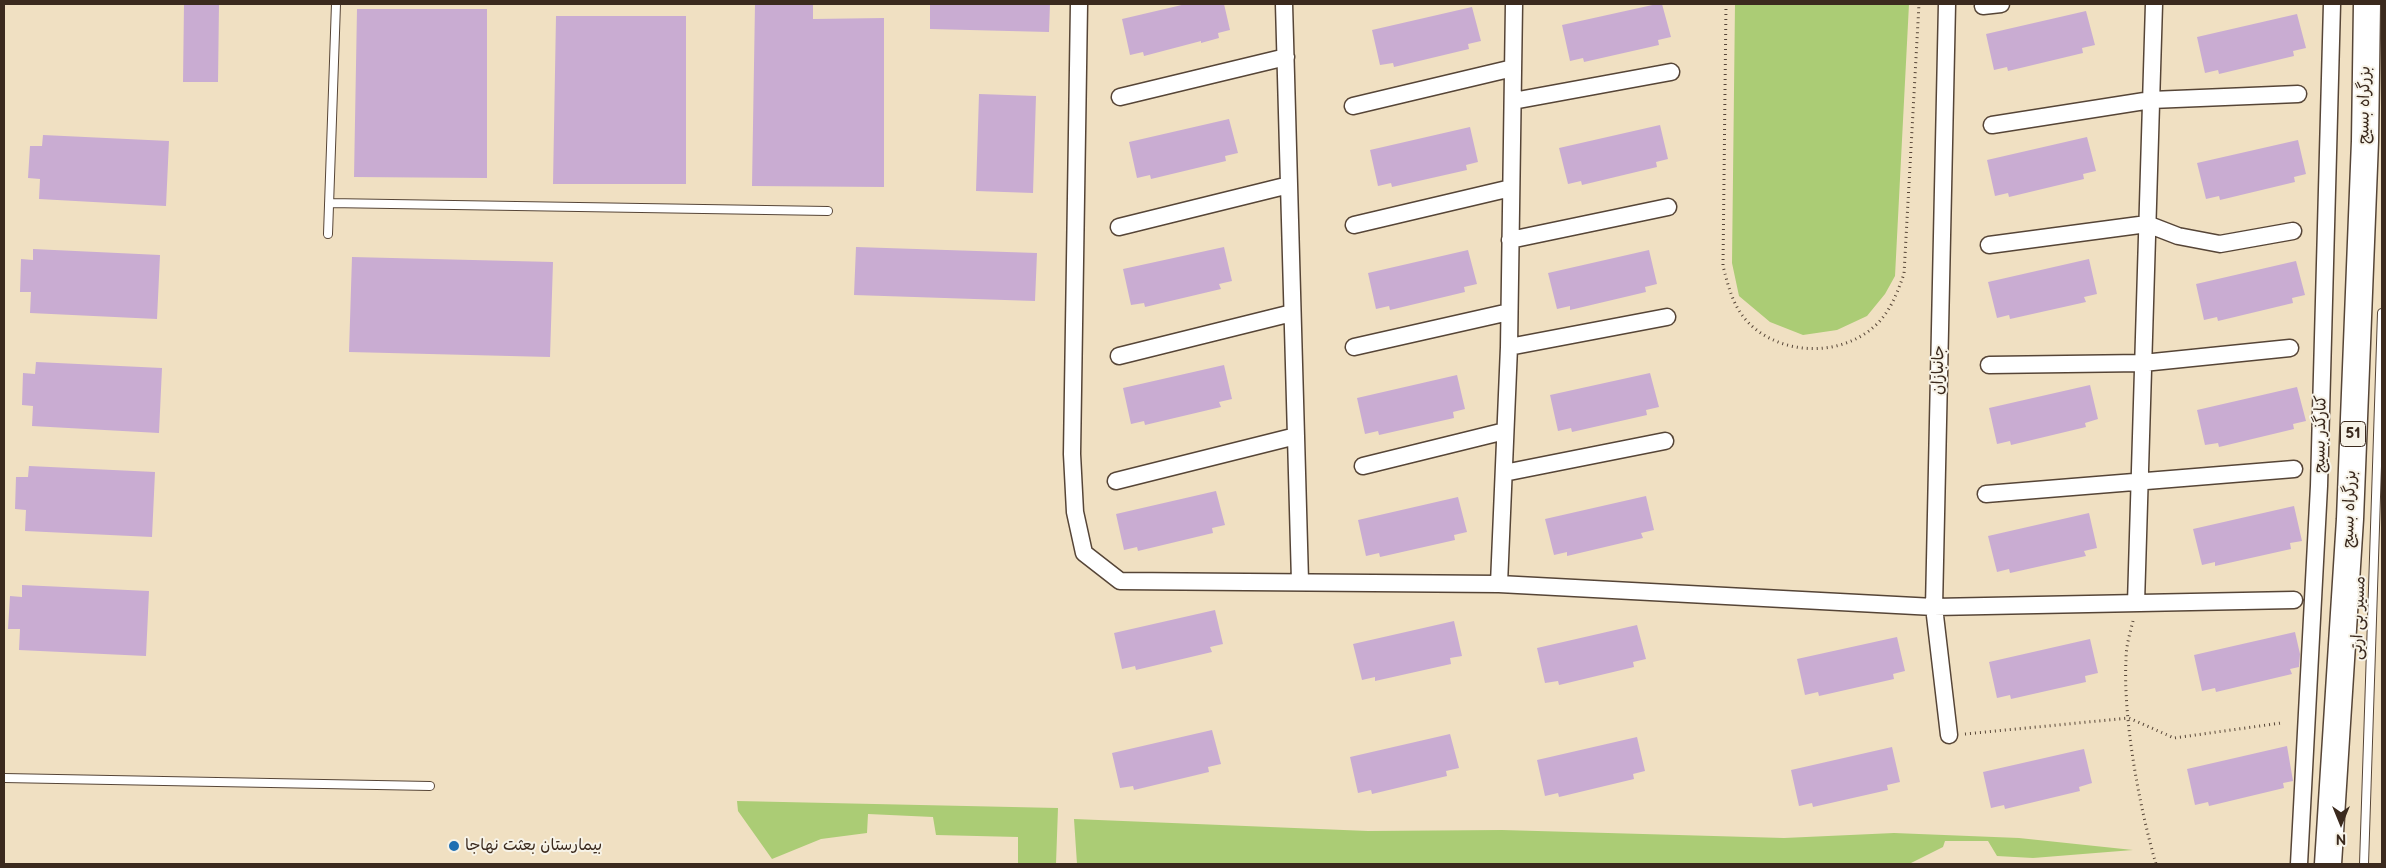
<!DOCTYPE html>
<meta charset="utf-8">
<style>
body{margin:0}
#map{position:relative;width:2386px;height:868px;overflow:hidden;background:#f0e0c2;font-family:"Balsamiq Sans",sans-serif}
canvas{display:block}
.frame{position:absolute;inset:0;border:5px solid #3b2a1e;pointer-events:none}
.north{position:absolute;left:2316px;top:798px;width:50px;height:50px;-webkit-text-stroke:4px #f7f3e8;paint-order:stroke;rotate:180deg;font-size:14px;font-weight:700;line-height:20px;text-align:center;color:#3b2a1e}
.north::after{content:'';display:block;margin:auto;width:18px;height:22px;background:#3b2a1e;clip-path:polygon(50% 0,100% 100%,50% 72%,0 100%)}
</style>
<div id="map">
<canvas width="2386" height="868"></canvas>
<div class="frame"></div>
<div class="north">N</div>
</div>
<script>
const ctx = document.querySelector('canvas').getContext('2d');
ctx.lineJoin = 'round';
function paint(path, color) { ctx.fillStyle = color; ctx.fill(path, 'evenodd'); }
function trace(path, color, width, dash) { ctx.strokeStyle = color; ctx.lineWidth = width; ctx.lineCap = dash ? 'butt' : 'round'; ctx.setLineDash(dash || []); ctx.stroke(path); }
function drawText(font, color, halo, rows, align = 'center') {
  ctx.font = font + ' "Balsamiq Sans","Playpen Sans Arabic",sans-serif'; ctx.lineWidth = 4; ctx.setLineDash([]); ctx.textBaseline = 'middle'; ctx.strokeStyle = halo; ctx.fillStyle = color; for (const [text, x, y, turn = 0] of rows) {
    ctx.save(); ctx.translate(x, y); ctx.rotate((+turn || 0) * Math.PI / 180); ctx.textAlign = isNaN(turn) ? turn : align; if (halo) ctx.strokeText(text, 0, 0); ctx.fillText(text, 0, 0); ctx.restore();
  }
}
paint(new Path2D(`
 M1735,4H1909L1895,276L1885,294L1867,316L1837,330L1803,335L1770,322L1739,296L1732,263Z
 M737,801L1058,808L1056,864H1018V837L936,835L933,817L868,814L867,833L821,839L772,859L738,811Z
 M1074,819L1368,831L1502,830L1784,838L1894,833L2019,838L2133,850L2033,858L1997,856L1988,841H1945L1943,847L1909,864H1077Z`), '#abcc75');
paint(new Path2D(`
 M184,4H219L218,82H183Z
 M755,4H813V19L884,18V187L752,186Z
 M930,4H1050L1049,32L930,29Z
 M1186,4H1224L1230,30L1218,33L1219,38L1201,43V41L1144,56L1143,52L1130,55L1122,19Z
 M1657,4H1662L1671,37L1658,40L1659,45L1584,62L1583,58L1570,61L1562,25Z
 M1472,7L1481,41L1468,44L1469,49L1394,67L1393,63L1380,65L1372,30Z
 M357,9H487V178L354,177Z
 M2086,11L2095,45L2082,48L2083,53L2008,71L2007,67L1994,70L1986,34Z
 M2297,14L2306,48L2293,51L2294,56L2219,74L2218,70L2205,73L2197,37Z
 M556,16H686V184H553Z
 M979,94L1036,96L1033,193L976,191Z
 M1229,119L1238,153L1225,156L1226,161L1151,179L1150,175L1137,178L1129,142Z
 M1660,125L1668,159L1656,162L1657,167L1582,185L1581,181L1568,184L1559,148Z
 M1470,127L1478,162L1466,165L1467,170L1392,187L1391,183L1378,186L1370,150Z
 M43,135L169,141L166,206L39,199L40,179L28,178L30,146H42Z
 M2087,137L2096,171L2083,174L2084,179L2009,197L2008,193L1995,196L1987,160Z
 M2298,140L2306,174L2294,177L2295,182L2220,200L2219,196L2206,199L2197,163Z
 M856,247L1037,253L1035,301L854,295Z
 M1224,247L1232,281L1219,284L1221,289L1145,307L1144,303L1131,305L1123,269Z
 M33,249L160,255L157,319L30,313L31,292H20L21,259L33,260Z
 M1468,250L1477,284L1464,287L1465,292L1390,310L1389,306L1376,309L1368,273Z
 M1649,250L1657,284L1645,287L1646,292L1570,310V306L1557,309L1548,273Z
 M352,257L553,262L550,357L349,352Z
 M2089,259L2097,294L2084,297L2086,302L2010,319L2009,315L1997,318L1988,282Z
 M2296,261L2305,295L2292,298L2293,303L2218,321L2217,317L2204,320L2196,284Z
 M36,362L162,368L159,433L32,426L33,406L22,405L23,373L35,374Z
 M1224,365L1232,399L1219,402L1221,407L1145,425L1144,421L1131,424L1123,388Z
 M1650,373L1659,407L1646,410L1647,415L1572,432L1571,428L1558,431L1550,395Z
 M1457,375L1465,409L1453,412L1454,418L1379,435L1378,431L1365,434L1357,398Z
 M2090,385L2098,419L2085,423L2086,427L2011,445L2010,441L1997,444L1989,408Z
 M2297,387L2306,421L2293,424L2294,429L2219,447L2218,443L2205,445L2197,410Z
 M29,466L155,472L152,537L25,531L26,510L15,509L16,477H28Z
 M1216,491L1225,525L1212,528L1213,533L1138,551L1137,547L1124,550L1116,514Z
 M1646,496L1654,530L1641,533L1643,538L1567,556V552L1554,555L1545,519Z
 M1458,497L1467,532L1454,535L1455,540L1380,557L1379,553L1366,556L1358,520Z
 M2294,506L2302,541L2290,543L2291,549L2215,566V562L2202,565L2193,529Z
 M2089,513L2097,548L2084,551L2086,556L2010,573L2009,569L1997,572L1988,536Z
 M22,585L149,591L146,656L19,650L20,629H8L10,596L22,597Z
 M1215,610L1223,644L1210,647L1212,652L1136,670L1135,666L1122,669L1114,633Z
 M1454,621L1462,656L1450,658L1451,664L1375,681V677L1362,680L1353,644Z
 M1637,625L1646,659L1633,662L1634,667L1559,685L1558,681L1545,683L1537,648Z
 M2295,632L2300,654L2299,667L2290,669L2292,674L2216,692L2215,688L2202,691L2194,655Z
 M1897,637L1905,671L1893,674L1894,679L1819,696L1818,692L1805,695L1797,659Z
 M2090,639L2098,673L2085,676L2086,682L2011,699L2010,695L1997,698L1989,662Z
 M1212,730L1221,764L1208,767L1209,772L1134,790L1133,786L1120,788L1112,753Z
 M1450,734L1459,768L1446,771L1447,776L1372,794L1371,790L1358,793L1350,757Z
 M1637,737L1645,771L1633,774L1634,779L1559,797L1558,793L1545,796L1537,760Z
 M2287,746L2293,781L2283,783L2284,788L2209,806L2208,802L2195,805L2187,769Z
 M1892,747L1900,782L1887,785L1888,790L1813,807L1812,803L1799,806L1791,770Z
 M2084,749L2092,783L2079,787L2080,791L2005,809L2004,805L1991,808L1983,772Z`), '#c9acd2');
const service = new Path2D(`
 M329,203L828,211
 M328,234L336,4
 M4,778L430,786
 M2364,864L2382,313`);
const minor = new Path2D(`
 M1079,4L1072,454L1075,512L1084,553L1120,581L1499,584L1934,607L2294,600
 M1284,4L1300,581
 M1947,4L1934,607L1949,735
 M1983,6L2001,4
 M1120,97L1286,57
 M1513,101L1671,72
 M1353,106L1513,68
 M1992,125L2151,100L2298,94
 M1354,225L1511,188
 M1119,227L1289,185
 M1510,240L1668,207
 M1989,245L2147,224L2178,236L2220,244L2293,231
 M1354,347L1509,312
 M1509,347L1667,317
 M1119,356L1292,313
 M1989,365L2143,363L2290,348
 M1363,466L1505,431
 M1504,473L1665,441
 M1116,481L1296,436
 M1986,494L2294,469
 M1499,584L1509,347L1514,4
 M2136,603L2154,4
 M2299,864L2319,486L2332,4`);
const trunk = new Path2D(`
 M2328,864L2350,519L2365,141L2367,4`);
trace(service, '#564537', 10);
trace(minor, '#564537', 19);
trace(trunk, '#564537', 29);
trace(new Path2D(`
 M1726,4L1723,266C1728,285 1732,303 1745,319C1777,356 1841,359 1877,324C1891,310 1897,293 1904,274L1919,4
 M2133,621C2130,633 2126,646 2126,659C2123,719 2139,806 2156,864
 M1965,734L2129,718L2174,738L2281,723`), '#564537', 3, [1, 4]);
trace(service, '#fff', 8);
trace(minor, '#fff', 16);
trace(trunk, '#fff', 26);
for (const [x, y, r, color] of [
 [454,846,6,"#1f6fb2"]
]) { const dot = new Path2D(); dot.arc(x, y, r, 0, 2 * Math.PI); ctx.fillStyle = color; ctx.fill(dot); trace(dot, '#f7f3e8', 2); }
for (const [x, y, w] of [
 [2353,434,25]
]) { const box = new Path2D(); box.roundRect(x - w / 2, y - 12.5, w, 25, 4); ctx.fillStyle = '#f7f3e8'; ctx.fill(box); trace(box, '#3b2a1e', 1); }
drawText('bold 15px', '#3b2a1e', null, [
 ["51",2353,434]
]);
drawText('16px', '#3b2a1e', '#f7f3e8', [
 ["بزرگراه بسیج",2365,105,-89],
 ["جانبازان",1939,370,-89],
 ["کنارگذر بسیج",2321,434,-89],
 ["بزرگراه بسیج",2350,509,-88],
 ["مسیر بی ارتی",2359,618,-88]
]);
drawText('16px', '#3b2a1e', '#f7f3e8', [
 ["بیمارستان بعثت نهاجا",465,846]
], 'left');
</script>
